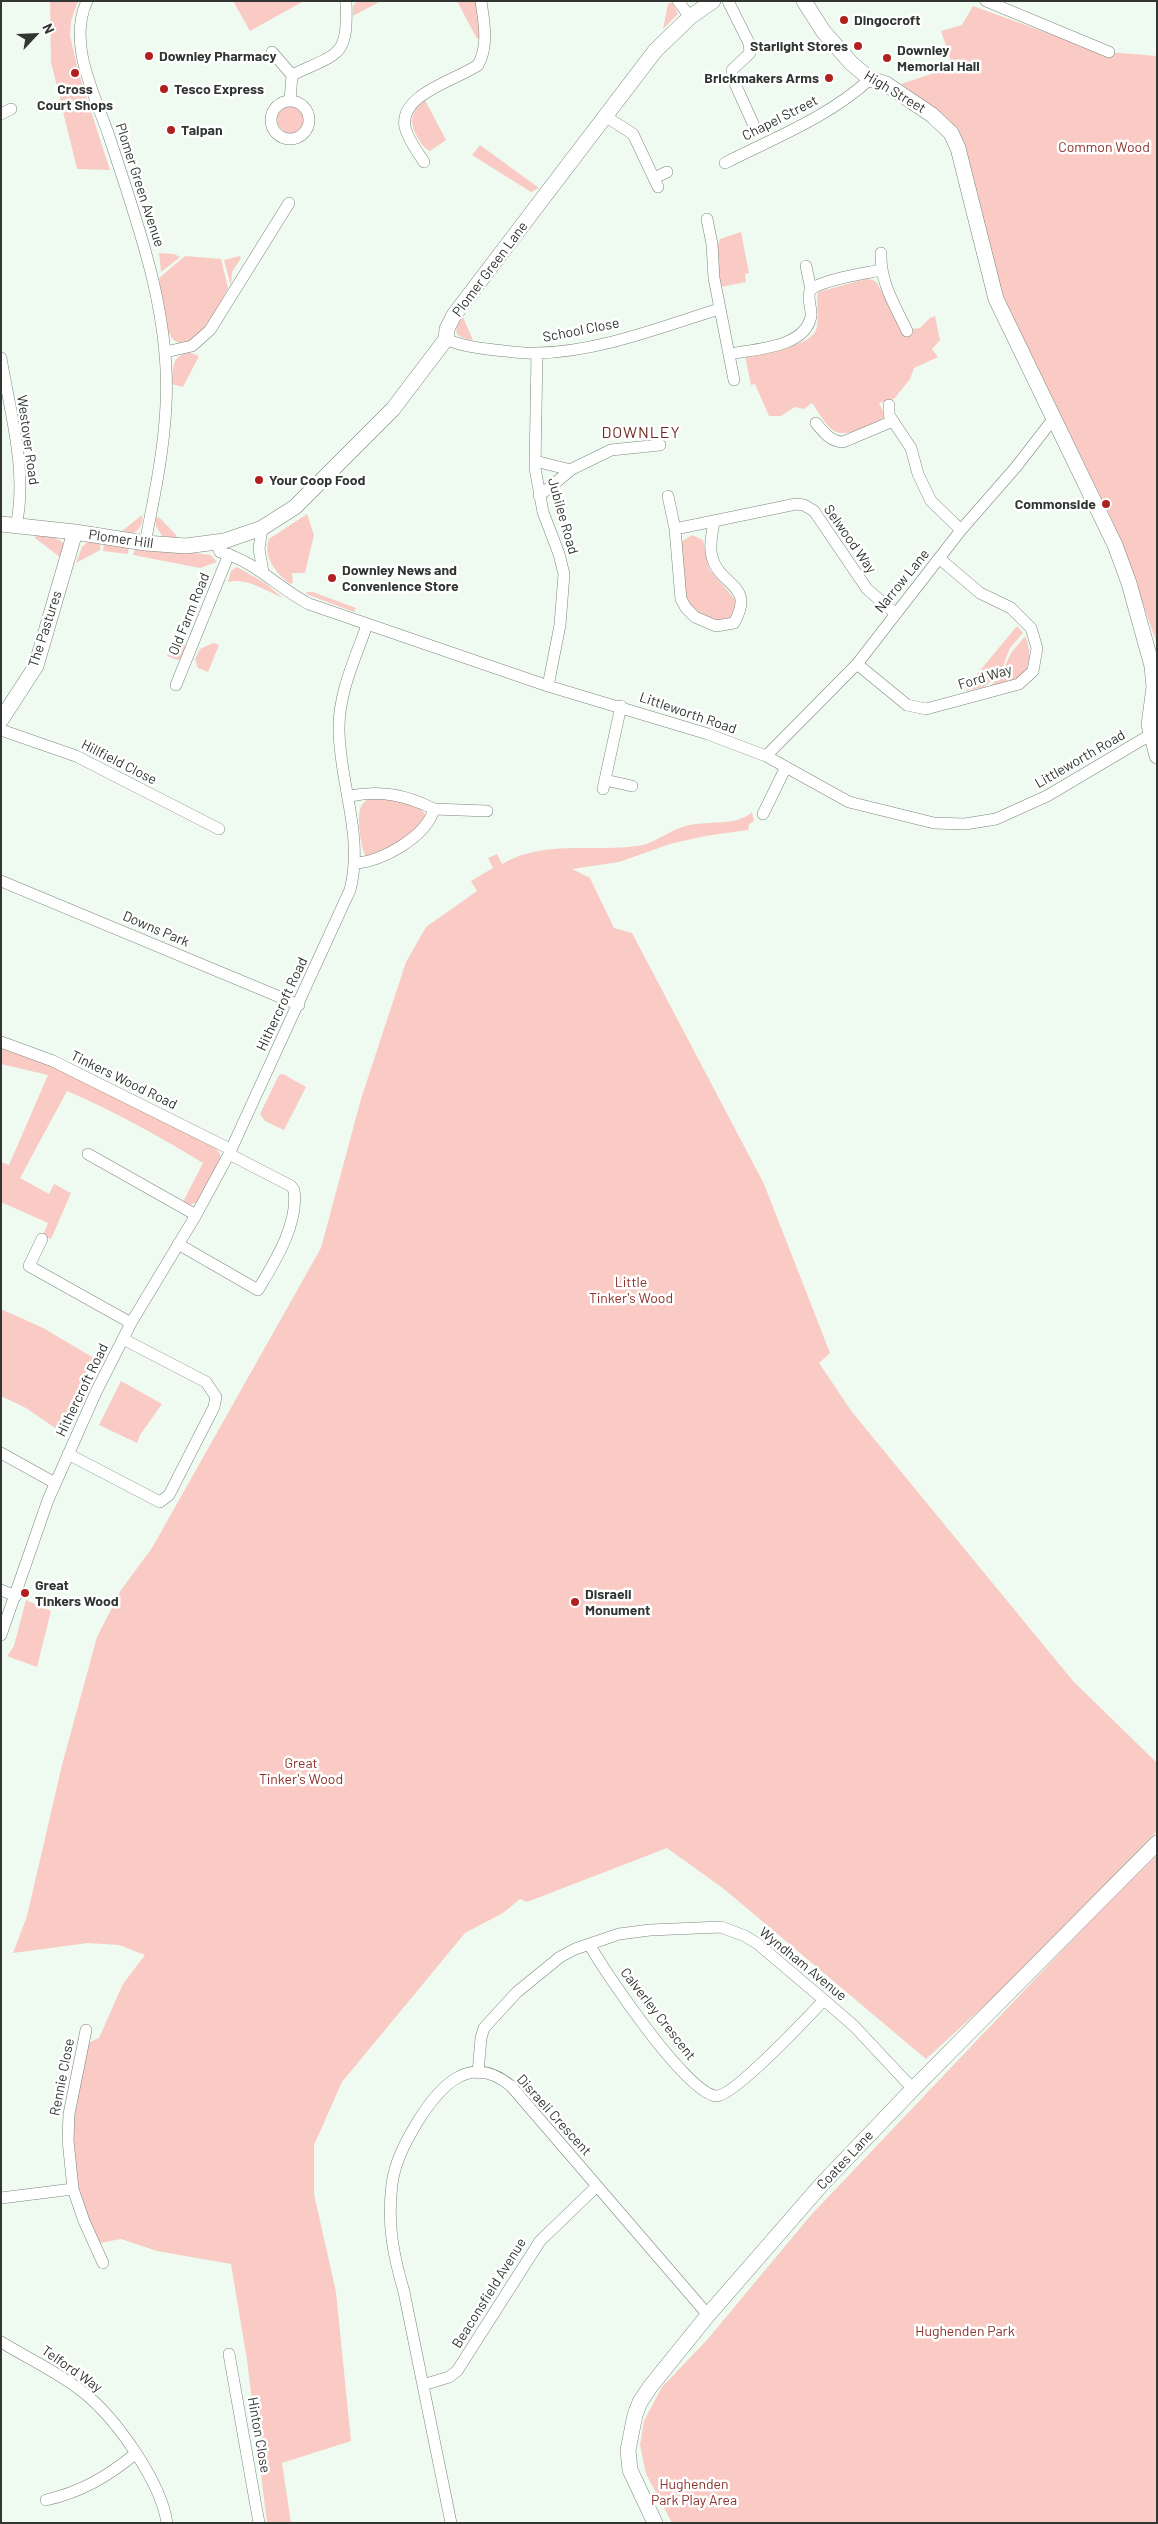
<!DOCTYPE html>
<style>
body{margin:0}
#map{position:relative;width:1158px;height:2524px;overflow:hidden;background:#effbf0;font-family:Barlow,sans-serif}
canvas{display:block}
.frame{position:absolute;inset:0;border:2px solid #313632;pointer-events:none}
.north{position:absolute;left:10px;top:10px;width:50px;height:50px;-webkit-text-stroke:4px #fff;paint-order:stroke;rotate:65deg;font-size:14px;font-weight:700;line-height:20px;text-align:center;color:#313632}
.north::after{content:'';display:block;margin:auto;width:18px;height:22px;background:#313632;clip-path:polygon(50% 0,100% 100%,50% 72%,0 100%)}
</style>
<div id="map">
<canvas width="1158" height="2524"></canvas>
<div class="frame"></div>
<div class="north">N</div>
</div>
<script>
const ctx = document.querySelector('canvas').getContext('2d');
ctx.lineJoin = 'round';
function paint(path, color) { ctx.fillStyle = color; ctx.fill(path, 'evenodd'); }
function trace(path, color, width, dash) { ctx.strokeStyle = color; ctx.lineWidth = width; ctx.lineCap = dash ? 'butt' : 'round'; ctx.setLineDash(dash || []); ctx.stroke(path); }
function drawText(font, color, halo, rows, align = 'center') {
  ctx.font = font + ' Barlow,sans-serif'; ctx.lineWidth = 5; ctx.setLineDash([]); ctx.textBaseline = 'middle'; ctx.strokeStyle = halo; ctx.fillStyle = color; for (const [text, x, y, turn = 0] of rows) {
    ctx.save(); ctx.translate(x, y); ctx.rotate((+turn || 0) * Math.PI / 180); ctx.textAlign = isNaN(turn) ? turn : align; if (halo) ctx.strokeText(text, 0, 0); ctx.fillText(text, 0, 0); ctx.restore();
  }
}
paint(new Path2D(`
 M50,1H78L71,21L70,36L79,74L110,170L77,169L51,62Z
 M233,1H304L250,31Z
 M357,1H381L353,16V6Z
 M457,1H478L482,36L477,39Z
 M672,2L678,14L663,29L668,4Z
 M973,6L1097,51L1157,56V643L1113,522L1007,306L944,116L901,84L949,68L952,64L941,31L962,25Z
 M425,100L446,140L430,151C422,147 421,143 417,136C408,120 412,112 425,100Z
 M277 119a15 15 0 1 1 30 0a15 15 0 1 1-30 0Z
 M480,145L539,188L531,192L472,155Z
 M741,232L749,273L745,274L746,282L721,287C718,271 713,254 720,239Z
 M159,253L174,254L180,257L161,272Z
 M185,256L221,259L228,288C221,301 189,366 170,335C165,327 161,289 159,278Z
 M240,256L241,258L232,272L231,286L224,260Z
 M866,279C875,279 878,282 880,290L883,289L910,329L920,328L930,318L935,316L940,340L932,349L938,357L914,368L910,379L894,399L879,403L884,413L883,418C875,423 866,427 857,430C831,441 826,422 812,403L804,409L795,407L781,416H769L755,384L751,385L745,356C763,352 814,347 817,327C819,317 816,298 818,292Z
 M461,315L463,317L473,340C453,337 454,333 461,315Z
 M189,352L199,356L183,387L172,384C173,369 171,356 189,352Z
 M307,514L314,535L305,573H292L293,583L290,584C277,574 262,557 269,539Z
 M142,515C143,523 141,528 134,533L122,531Z
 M159,517L176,535L177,538L162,536L156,526V518Z
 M36,534C53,536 70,538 65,561L35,538Z
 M692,535L703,540L709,569L738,603L729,623L705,618L686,602L681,542Z
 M88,541L101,542L100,550L76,563L82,547Z
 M104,543L129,545L128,554L103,551Z
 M136,547L203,554L211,555L217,562L200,568L133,555Z
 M237,567L265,583L283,598C266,591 246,577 228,582L231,571Z
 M307,592H313L356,608L354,612L306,594Z
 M1017,626L1023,633L1010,648L1002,669L994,679L984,687L966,691L968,685Z
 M176,636L181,637L187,651L184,659L177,660L167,656Z
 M1025,636C1032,651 1032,674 1014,681C1007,684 997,685 990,686L999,678L1011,653Z
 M213,643L219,645L208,672L198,668L195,659L200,649Z
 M370,798C386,798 418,799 426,816L425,822L379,856H366C361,850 357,818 360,810C362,803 365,801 370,798Z
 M752,812L754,821L749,824L748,830L705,836L670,844L619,862L572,869L590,878L614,928L632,933L764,1184L830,1353L819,1363L852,1412L1073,1681L1157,1763V1831L996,1995L926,2059L724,1889L667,1848L527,1902L520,1899L503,1913L465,1933L342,2082L314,2145V2194L336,2292L351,2441L282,2463L291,2523H267L247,2360L231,2264L157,2251L121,2239L100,2243C81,2211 70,2160 72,2123C73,2098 83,2068 88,2043L99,2038L123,1984L145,1955L119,1945L88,1943L13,1953L27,1916L62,1765L97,1637L121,1590L152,1548L321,1248L361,1099L406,962L426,927L477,891L471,881L493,868L488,858L497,854L502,864C543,840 592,852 637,846C656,844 671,828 690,825C709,821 737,826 752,812Z
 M1,1045L52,1065L216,1148L220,1154V1162L197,1202L190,1205L183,1202L203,1163C159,1136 114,1111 67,1091L20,1178L49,1194L54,1184L71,1193L51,1239L43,1235L48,1223L1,1202V1162L9,1165L48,1075L1,1064Z
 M283,1074L306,1087L284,1130L265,1121L260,1114L279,1075Z
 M1,1309L43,1328L99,1361L86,1378L64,1434L26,1408L1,1396Z
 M121,1381L162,1404L140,1435L137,1443L99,1425Z
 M26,1600L51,1611L37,1667L7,1656L14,1646Z
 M1157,1855V2523H672L646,2474L640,2445L644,2421L662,2387L707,2340L811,2215L1095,1916Z`), '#f9cbc4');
const street = new Path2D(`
 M87,1C67,44 95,95 109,136C137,222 171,312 166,405C164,451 154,498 145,543
 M678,1L690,17
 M728,1L749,43L750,53L732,70V77L755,128
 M986,1L1109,52
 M272,52L292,75
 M290,101L292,75C340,52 348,58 346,1
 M271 120a19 19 0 1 1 38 0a19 19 0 1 1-38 0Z
 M1,114L11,109
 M605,116L633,134L658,187
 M424,162C417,151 408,140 405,127C399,94 457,80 478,65C489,45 484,23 481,1
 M725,163C774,138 829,117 870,79
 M654,178L667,172
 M707,219L712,244L714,278L734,380
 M881,253C880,283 895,305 907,331
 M806,266L811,290
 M446,339C461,346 478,348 495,350C508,351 523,354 537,353C598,352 661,327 719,309
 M165,352L192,346L210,330L289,203
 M537,353L535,468L543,512L559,554L564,574L560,625L548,686
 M729,354C754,349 806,348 811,316C812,308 806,296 811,290C819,280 867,273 881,270
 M1,358C10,412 28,472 16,526
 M889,405V415L911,448L918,474L931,501L961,530
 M816,423C824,433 830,441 843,442L893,421
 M535,461L571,470
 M539,496L572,469L611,450L660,445
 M668,496L675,529
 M714,522C712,534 709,546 712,557C720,587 756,584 734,623L716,626L695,617L686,608L681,599L675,529L796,504L804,505L814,511L867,589L895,613
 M262,528L259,549L263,572
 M216,543L220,552C255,561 278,588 309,604L548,686L708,734L766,756L849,802L934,823L965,824L996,819L1047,796L1150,735
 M857,664L907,705L926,709L1019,684L1033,671L1037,648L1031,628L1011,608L980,593L940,559
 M176,685L229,554
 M1,730L76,756L219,829
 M766,756L857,664L961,530L1016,467L1054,418
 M605,780L632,786
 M603,789L621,706
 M350,796C381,790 406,795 434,809C427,836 381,863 354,863
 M434,809L487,811
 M763,814L786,767
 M1,881L299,1005
 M1,1042L53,1061L230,1149
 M88,1154L196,1215
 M42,1239L29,1266L131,1323
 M178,1244L258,1290C274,1263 299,1224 294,1190L291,1186L229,1154
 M1,1453L55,1483
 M68,1454L160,1502L169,1495L214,1407L216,1397L206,1382L123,1339
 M1,1590L16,1596
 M1,1635L48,1500L96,1392L131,1323L196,1215L229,1154L350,890C364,836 340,785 339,731C338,694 355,659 367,625
 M589,1944C604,1971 688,2096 717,2096C734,2096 809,2016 824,2000
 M478,2073L481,2038L484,2028L517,1992L560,1957L575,1949L619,1934L650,1930L721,1927L745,1936L758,1944L824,2000L854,2026L913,2089
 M73,2189L68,2140L69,2114L86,2030
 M1,2198L73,2189L84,2221L103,2263
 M1,2342C29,2359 58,2372 83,2392C116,2418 161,2482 167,2523
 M229,2354L259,2523
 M423,2385L449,2377L457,2371L540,2241L597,2186
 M46,2500C81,2492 107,2477 135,2454
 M451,2523L404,2292C393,2254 387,2224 392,2184C395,2161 406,2141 418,2121C440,2086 470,2052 511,2086L708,2315`);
const secondary = new Path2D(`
 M804,1L823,31L851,63L870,79L886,84L932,115L951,133L958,148L996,299L1115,545L1129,583L1152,666L1154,687L1149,725L1157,756
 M1,524L75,532L145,543L186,546L224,541L262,528L295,507L393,409L446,339L447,329L454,315L655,51L690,17L713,1
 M1,720L36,666L75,532
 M655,2523L630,2470L628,2450L635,2415L640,2402L650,2387L708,2315L822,2184L913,2089L1157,1843`);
trace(street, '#7c877d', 12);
trace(secondary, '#7c877d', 16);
trace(street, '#fff', 11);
trace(secondary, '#fff', 15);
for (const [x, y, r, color] of [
 [844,20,5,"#b0201e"],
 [858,46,5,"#b0201e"],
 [149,56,5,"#b0201e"],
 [887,58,5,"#b0201e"],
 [75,73,5,"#b0201e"],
 [829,78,5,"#b0201e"],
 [164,89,5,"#b0201e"],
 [171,130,5,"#b0201e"],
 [259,480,5,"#b0201e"],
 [1106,504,5,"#b0201e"],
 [332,578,5,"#b0201e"],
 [25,1593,5,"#b0201e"],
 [575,1602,5,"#b0201e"]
]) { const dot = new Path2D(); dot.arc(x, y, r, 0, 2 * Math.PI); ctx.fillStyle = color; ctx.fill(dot); trace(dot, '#fff', 2); }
drawText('bold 14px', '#313632', '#fff', [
 ["Dingocroft",854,20],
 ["Starlight Stores",848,46,"right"],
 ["Downley",897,50],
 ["Memorial Hall",897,66],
 ["Downley Pharmacy",159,56],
 ["Brickmakers Arms",819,78,"right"],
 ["Cross",75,89,"center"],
 ["Court Shops",75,105,"center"],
 ["Tesco Express",174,89],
 ["Taipan",181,130],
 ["Your Coop Food",269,480],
 ["Commonside",1096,504,"right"],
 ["Downley News and",342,570],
 ["Convenience Store",342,586],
 ["Great",35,1585],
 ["Tinkers Wood",35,1601],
 ["Disraeli",585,1594],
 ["Monument",585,1610]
], 'left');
drawText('14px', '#313632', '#fff', [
 ["High Street",895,92,31],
 ["Chapel Street",780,118,-27],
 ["Plomer Green Avenue",140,185,72],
 ["Plomer Green Lane",490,269,-53],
 ["School Close",581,330,-11],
 ["Westover Road",28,440,82],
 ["Jubilee Road",563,516,74],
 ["Plomer Hill",121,539,8],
 ["Selwood Way",850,539,55],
 ["Narrow Lane",902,581,-51],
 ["Old Farm Road",189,614,-68],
 ["The Pastures",45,629,-72],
 ["Ford Way",985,677,-17],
 ["Littleworth Road",688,713,19],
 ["Littleworth Road",1080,759,-30],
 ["Hillfield Close",119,762,27],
 ["Downs Park",156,929,23],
 ["Hithercroft Road",282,1004,-65],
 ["Tinkers Wood Road",124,1080,26],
 ["Hithercroft Road",82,1390,-64],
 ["Wyndham Avenue",803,1964,39],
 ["Calverley Crescent",658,2014,52],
 ["Rennie Close",62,2077,-79],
 ["Disraeli Crescent",554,2115,48],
 ["Coates Lane",845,2160,-47],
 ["Beaconsfield Avenue",489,2293,-58],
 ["Telford Way",72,2369,35],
 ["Hinton Close",259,2435,80]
]);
drawText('14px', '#8c332c', '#fff', [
 ["Common Wood",1104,147],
 ["Little",631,1282],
 ["Tinker's Wood",631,1298],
 ["Great",301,1763],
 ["Tinker's Wood",301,1779],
 ["Hughenden Park",965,2331],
 ["Hughenden",694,2484],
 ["Park Play Area",694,2500]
]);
ctx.letterSpacing = '1px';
drawText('16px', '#702a24', '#fff', [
 ["DOWNLEY",641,433]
]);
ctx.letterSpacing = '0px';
</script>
